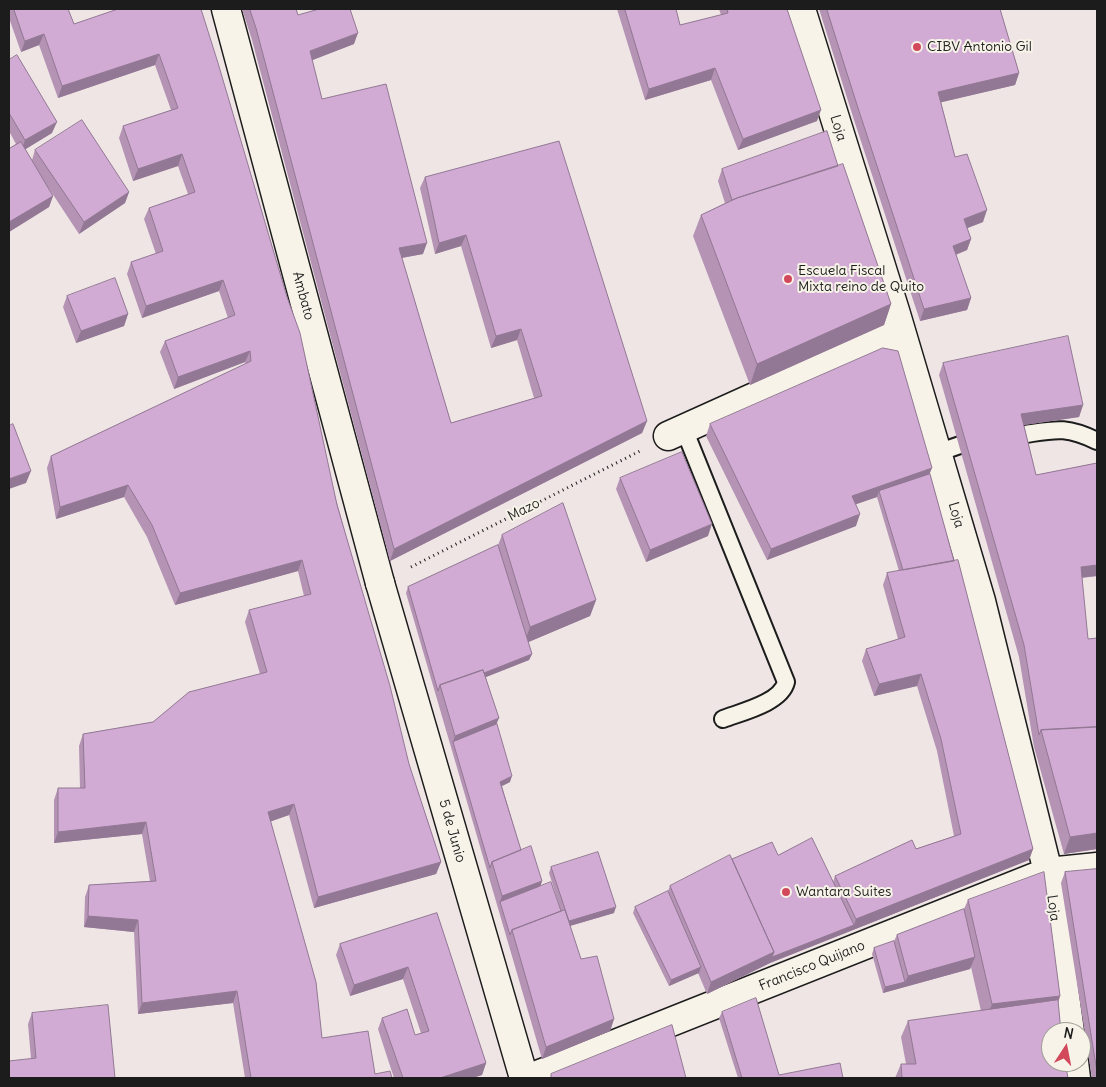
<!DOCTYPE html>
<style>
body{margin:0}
#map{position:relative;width:1106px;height:1087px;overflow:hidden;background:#efe5e4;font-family:Delius,sans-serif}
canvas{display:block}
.frame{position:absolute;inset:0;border:10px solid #1c1c1c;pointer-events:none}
.north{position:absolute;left:1041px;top:1022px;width:50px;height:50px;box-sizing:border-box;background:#f7f3e8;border:1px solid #9f9d96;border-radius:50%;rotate:11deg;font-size:14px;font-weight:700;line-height:20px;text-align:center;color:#1c1c1c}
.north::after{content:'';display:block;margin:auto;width:18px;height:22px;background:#d1495b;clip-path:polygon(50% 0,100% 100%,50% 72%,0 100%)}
</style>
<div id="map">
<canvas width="1106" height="1087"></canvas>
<div class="frame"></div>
<div class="north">N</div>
</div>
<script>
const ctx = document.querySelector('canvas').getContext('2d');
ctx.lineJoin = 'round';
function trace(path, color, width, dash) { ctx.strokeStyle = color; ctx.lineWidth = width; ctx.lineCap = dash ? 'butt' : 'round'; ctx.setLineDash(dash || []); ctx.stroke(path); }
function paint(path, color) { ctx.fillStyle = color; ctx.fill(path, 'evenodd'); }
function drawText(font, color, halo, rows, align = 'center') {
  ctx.font = font + ' Delius,sans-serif'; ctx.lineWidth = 4; ctx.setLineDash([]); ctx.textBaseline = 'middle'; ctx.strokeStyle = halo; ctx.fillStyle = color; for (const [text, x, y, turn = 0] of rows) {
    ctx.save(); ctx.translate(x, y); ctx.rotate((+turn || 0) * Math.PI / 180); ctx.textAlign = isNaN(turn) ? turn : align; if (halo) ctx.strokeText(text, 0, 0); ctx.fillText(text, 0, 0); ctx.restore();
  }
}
const service = new Path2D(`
 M684,429L786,682C781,703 741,712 723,719
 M1019,435C1054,430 1064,425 1097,441
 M937,453L960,445`);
const minor = new Path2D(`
 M226,9L380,583
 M801,9L896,314L981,601L1048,872L1070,1032
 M668,436L901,331
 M1074,1062L1076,1078
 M530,1078L1048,872L1097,867`);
const tertiary = new Path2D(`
 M380,583L524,1078`);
trace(service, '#1c1c1c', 20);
trace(minor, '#1c1c1c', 31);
trace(tertiary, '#1c1c1c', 31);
trace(new Path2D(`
 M411,567L640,451`), '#1c1c1c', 3, [1, 4]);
trace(service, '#f7f3e8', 16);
trace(minor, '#f7f3e8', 28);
trace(tertiary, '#f7f3e8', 28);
paint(new Path2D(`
 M9,9H68L74,24L201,9L409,764L441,862L436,874L314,908L289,815L270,821L322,1038L375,1074L392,1078H245L233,1003L138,1014L134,932L84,927L85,897L89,885L150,881L142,834L54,843V800L58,788H80L79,746L83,734L153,722L260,674L245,622L249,610L304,596L298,571L175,605L147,537L124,497L56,519L47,468L51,456L246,364L245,362L174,389L160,352L165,341L228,318L219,291L142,318L127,274L131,262L156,254L144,219L149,208L188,194L178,166L133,181L119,138L123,126L171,110L155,65L58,98L39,45L21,52L9,18Z
 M242,9H296L298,15L354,44L312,60L322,99L423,254L402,258L451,423L534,398L517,340L491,348L461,246L435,254L420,188L425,177L647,421L642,433L390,561L252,40Z
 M617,9H676L680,25L721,15L719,9H787L817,121L738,150L711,80L645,100Z
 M819,9H1000L1019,73L1015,85L941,102L955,157L983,222L967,228L971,239L967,250L956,255L971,298L967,310L920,321L854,120Z
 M9,60L52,133L25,149L32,160L35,150L129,192L125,203L79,234L48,187L53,196L49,207L9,232V149L16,144L9,131Z
 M838,166L891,304L884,325L750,385L693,236L701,215L725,203L718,181L722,169Z
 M67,296L128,314L124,326L76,343L63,307Z
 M943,363L1083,405L1079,417L1024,425L1036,475L1097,463V576L1082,578L1097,849L1064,854L1034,747L1019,657L939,375Z
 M710,424L930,474L1033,849L1029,860L770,963L707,994L698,973L669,986L633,913L635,907L668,891L670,886L732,859L778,855L833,882L835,876L954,836L937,751L917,686L874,696L862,661L866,649L898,639L883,585L887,573L899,571L877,497L856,504V526L767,560L706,436Z
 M620,478L708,536L646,562L616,489Z
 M502,535L596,600L590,616L528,642L532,654L529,660L486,677L510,782L502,786L521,850L542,881L540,887L561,911L549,873L551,867L614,913L570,926L581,959L614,1019L610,1031L542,1059L406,593L408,587L498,545Z
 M1097,869V1078H1092L1061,883L1065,872Z
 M968,900L1060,996L1051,1032L1068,1078H895L901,1064H906L901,1037L908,1021L981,1011L971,967L970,969L883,993L872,954L874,948L894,941L897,935L964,909Z
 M437,913L486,1063L482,1075L472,1078H394L378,1029L382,1018L415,1035L421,1033L403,979L350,996L336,955L340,944Z
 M722,1012L779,1075L843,1078H738L719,1018Z
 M32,1013L115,1078L31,1059L28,1024Z`), '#b493b5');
paint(new Path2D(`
 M358,33L354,44L305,63L310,51Z
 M44,34L39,45L21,52L25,41Z
 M159,54L155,65L58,98L62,86Z
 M715,68L711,80L645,100L649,89Z
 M1019,73L1015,85L934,104L938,92Z
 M821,110L817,121L738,150L743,139Z
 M57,122L52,133L21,152L25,140Z
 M182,154L178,166L133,181L138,169Z
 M129,192L125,203L79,234L84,222Z
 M53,196L49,207L9,232V222Z
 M987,210L983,222L960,231L964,219Z
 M466,235L461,246L435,254L439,243Z
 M971,239L967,250L949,257L953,246Z
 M427,243L423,254L395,259L399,248Z
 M223,280L219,291L142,318L146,306Z
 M971,298L967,310L920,321L924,309Z
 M891,304L884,325L750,385L757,364Z
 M128,314L124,326L76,343L81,331Z
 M521,329L517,340L491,348L496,336Z
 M250,351L245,362L174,389L178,377Z
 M1083,405L1079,417L1017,426L1021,414Z
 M647,421L642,433L390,561L394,549Z
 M932,468L927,480L879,491L877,497L848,507L852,496Z
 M31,471L26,483L9,489V479Z
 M128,485L124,497L56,519L60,507Z
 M860,514L856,526L767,560L771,549Z
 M712,524L708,536L646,562L650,550Z
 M302,560L298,571L175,605L180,593Z
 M1097,565V576L1076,578L1081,567Z
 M596,600L590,616L524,644L530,627Z
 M532,654L529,660L443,694L442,690Z
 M921,674L917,686L874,696L879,684Z
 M499,718L494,730L453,742L455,736Z
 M512,776L510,782L498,788L500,782Z
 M294,804L289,815L264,824L268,812Z
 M146,822L142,834L54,843L58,832Z
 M1097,833V849L1064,854L1070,837Z
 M1033,849L1029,860L770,963L772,957L854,925L856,919Z
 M441,862L436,874L314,908L318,897Z
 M542,881L538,893L500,902L502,896Z
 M616,907L614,913L566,927L569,921Z
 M88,916L138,920L134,932L84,927Z
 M774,952L770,963L707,994L711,982Z
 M975,957L970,969L883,993L885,987L905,982L908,976Z
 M408,967L403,979L350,996L354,985Z
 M701,967L699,973L669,986L671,980Z
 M237,991L233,1003L138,1014L142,1003Z
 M1060,996L1052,1017L984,1025L992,1004Z
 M614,1019L610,1031L542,1059L546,1047Z
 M486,1063L482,1075L472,1078H440Z`), '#927894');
const building = new Path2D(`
 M14,9H68L74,24L118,9H201L218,63L287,297L300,333L337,505L390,686L409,764L441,862L318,897L294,804L268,812L316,982L322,1038L368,1031L375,1074L390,1071L392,1078H251L237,991L142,1003L138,920L88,916L89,885L156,881L146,822L58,832V788H85L83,734L153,722L189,692L267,672L249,610L311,594L302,560L180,593L152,525L128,485L60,507L51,456L251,361L250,351L178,377L165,341L235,315L223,280L146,306L131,262L163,251L149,208L195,192L182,154L138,169L123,126L178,108L159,54L62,86L44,34L25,41Z
 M250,9H296L298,15L319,9H350L358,33L310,51L322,99L386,84L427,243L399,248L451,423L542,396L521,329L496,336L466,235L439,243L425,177L559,141L647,421L394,549L256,28Z
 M625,9H676L680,25L728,13L727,9H787L821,110L743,139L715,68L649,89Z
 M827,9H1000L1019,73L938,92L955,157L967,154L987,210L964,219L971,239L953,246L971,298L924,309L858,108Z
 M17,55L57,122L25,140L9,113V60Z
 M82,120L129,192L84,222L35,150Z
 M827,131L838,166L737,198L732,200L722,169Z
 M21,142L53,196L9,222V149Z
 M843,164L891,304L757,364L701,215L737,198Z
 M115,278L128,314L81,331L67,296Z
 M1068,336L1083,405L1021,414L1036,475L1097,463V565L1081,567L1088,639L1097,638V727L1041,730L1039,735L1024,645L943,363Z
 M883,348L898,351L932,468L852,496L860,514L771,549L710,424Z
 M13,424L31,471L9,479V426Z
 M682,452L712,524L650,550L620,478Z
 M930,474L954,561L903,570L879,491Z
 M563,503L596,600L530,627L502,535Z
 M498,545L532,654L484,673L483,670L440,685L438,691L408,587Z
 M958,560L1033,849L856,919L835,876L912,840L916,849L961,834L941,739L921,674L879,684L866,649L905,637L887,573Z
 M483,670L499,718L455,736L440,685Z
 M497,724L512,776L500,782L521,850L492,862L490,868L453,742Z
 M1097,727V833L1070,837L1041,730Z
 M812,838L854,925L772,957L774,952L732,859L772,842L778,855Z
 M531,846L542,881L502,896L492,862Z
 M598,852L616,907L569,921L551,867Z
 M730,855L774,952L711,982L670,886Z
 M1097,869V1072L1065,872Z
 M1044,872L1060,996L992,1004L968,900Z
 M551,882L561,911L512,930L510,935L500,902Z
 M668,891L701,967L671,980L635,907Z
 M964,909L975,957L908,976L897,935Z
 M565,910L581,959L597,956L614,1019L546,1047L512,930Z
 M437,913L486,1063L440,1078H403L382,1018L407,1009L415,1035L429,1031L408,967L354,985L340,944Z
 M894,941L905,982L885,987L874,948Z
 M756,998L779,1075L840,1063L843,1078H742L722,1012Z
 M1058,1000L1061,1032H1051V1062H1065L1068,1078H902L901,1064H916L908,1021Z
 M108,1005L115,1078H9V1061L36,1058L32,1013Z
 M672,1025L686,1078H551V1074Z`);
paint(building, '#d1abd3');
trace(building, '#927894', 1);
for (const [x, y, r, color] of [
 [917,47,5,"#d1495b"],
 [788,279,5,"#d1495b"],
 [786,892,5,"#d1495b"]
]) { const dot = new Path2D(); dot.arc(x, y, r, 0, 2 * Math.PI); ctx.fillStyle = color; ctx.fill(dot); trace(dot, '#f7f3e8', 2); }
drawText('14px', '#1c1c1c', '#f7f3e8', [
 ["CIBV Antonio Gil",927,47],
 ["Escuela Fiscal",798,271],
 ["Mixta reino de Quito",798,287],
 ["Wantara Suites",796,892]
], 'left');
drawText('14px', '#1c1c1c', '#f7f3e8', [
 ["Loja",838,128,73],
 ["Ambato",303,296,75],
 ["Mazo",524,510,-27],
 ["Loja",956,515,74],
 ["5 de Junio",452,831,74],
 ["Loja",1053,908,82],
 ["Francisco Quijano",812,966,-22]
]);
</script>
